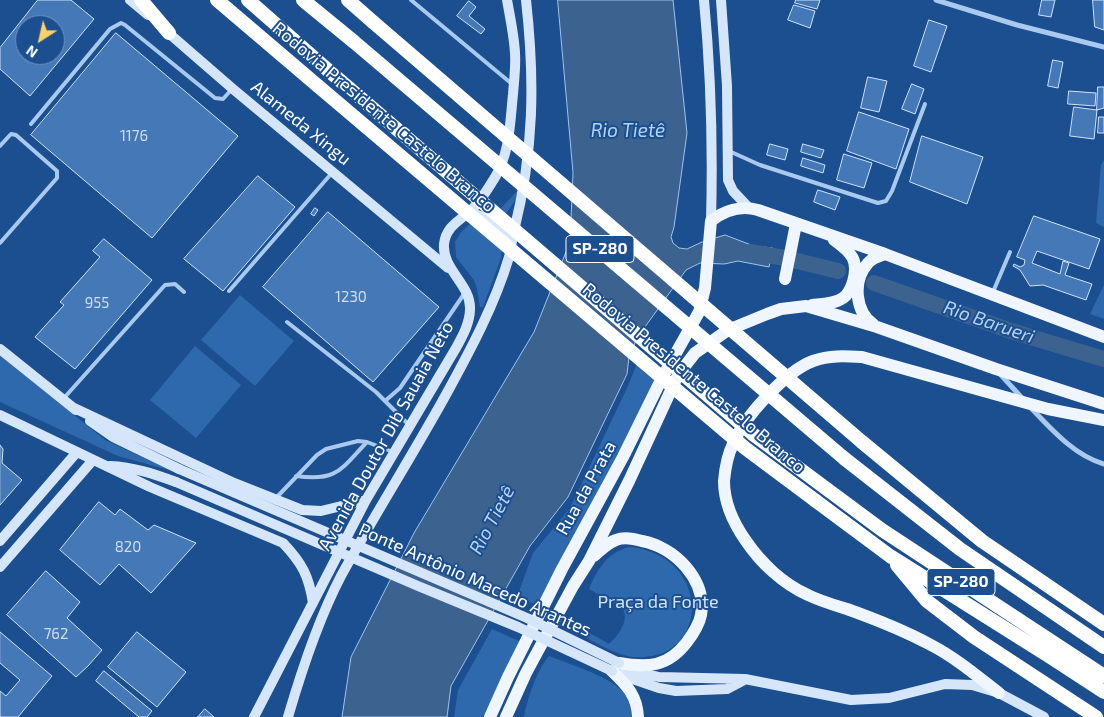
<!DOCTYPE html>
<meta charset="utf-8">
<style>
body{margin:0}
#map{position:relative;width:1104px;height:717px;overflow:hidden;background:#1b4f8f;font-family:"Exo 2",sans-serif}
canvas{display:block}
.north{position:absolute;left:15px;top:15px;width:50px;height:50px;box-sizing:border-box;background:#1b4f8f;border:1px solid #7695bc;border-radius:50%;rotate:215deg;font-size:14px;font-weight:700;line-height:20px;text-align:center;color:#fff}
.north::after{content:'';display:block;margin:auto;width:18px;height:22px;background:#ffd166;clip-path:polygon(50% 0,100% 100%,50% 72%,0 100%)}
</style>
<div id="map">
<canvas width="1104" height="717"></canvas>
<div class="north">N</div>
</div>
<script>
const ctx = document.querySelector('canvas').getContext('2d');
ctx.lineJoin = 'round';
function paint(path, color) { ctx.fillStyle = color; ctx.fill(path, 'evenodd'); }
function trace(path, color, width, dash) { ctx.strokeStyle = color; ctx.lineWidth = width; ctx.lineCap = dash ? 'butt' : 'round'; ctx.setLineDash(dash || []); ctx.stroke(path); }
function drawText(font, color, halo, rows, align = 'center') {
  ctx.font = font + ' "Exo 2",sans-serif'; ctx.lineWidth = 4; ctx.setLineDash([]); ctx.textBaseline = 'middle'; ctx.strokeStyle = halo; ctx.fillStyle = color; for (const [text, x, y, turn = 0] of rows) {
    ctx.save(); ctx.translate(x, y); ctx.rotate((+turn || 0) * Math.PI / 180); ctx.textAlign = isNaN(turn) ? turn : align; if (halo) ctx.strokeText(text, 0, 0); ctx.fillText(text, 0, 0); ctx.restore();
  }
}
paint(new Path2D(`
 M1104,160V227L1096,223L1101,165Z
 M517,191L520,194L507,212L497,233L502,248L501,258L483,307H480L477,289L474,280L456,257L455,242L461,232L471,223H487Z
 M1104,285V319L1090,314Z
 M240,295L294,341L255,386L201,340Z
 M195,346L241,385L196,438L150,400Z
 M642,351L662,369L543,607L517,597L533,553L570,508L627,388Z
 M0,355L105,440L172,471L118,456L0,402Z
 M629,547C642,548 654,552 665,559C698,581 703,630 667,651C657,656 644,658 633,657C611,654 584,636 564,625L567,620L609,644C617,637 631,619 622,608L589,589C598,568 607,553 629,547Z
 M492,629L519,641L483,717H454L458,690Z
 M549,656C569,664 605,675 620,689C628,696 631,707 631,717H524C527,699 537,670 549,656Z`), '#2e69ad');
const water = new Path2D(`
 M558,0H673L687,133L674,227L671,237L673,243L679,248L687,249L702,242L725,235L754,246L773,248L769,267L738,261L724,264L700,263L686,270L637,338L629,357L627,374L568,497L530,546L451,686L447,717H342L351,657L414,533L534,332L570,242L573,173Z`);
paint(water, '#3c6290');
trace(water, '#9cc4f0', 1);
trace(new Path2D(`
 M750,252L785,258L838,271
 M874,283L1011,331L1104,359`), '#3c6290', 16);
const building = new Path2D(`
 M38,0H71L94,19L30,96L0,69V48ZM25,25H55V55H25Z
 M796,0H820L817,9L795,3Z
 M1042,0H1055L1051,17L1039,15Z
 M1093,0H1104V30L1095,27Z
 M469,1L476,7L469,16L485,29L481,34L457,16Z
 M794,5L815,11L810,28L788,20Z
 M929,20L947,26L931,72L914,66Z
 M116,33L238,136L152,238L31,135Z
 M1053,60L1063,62L1058,88L1048,86Z
 M868,77L887,81L879,112L861,108Z
 M912,84L924,89L915,114L902,109Z
 M1098,87H1104V108L1097,110Z
 M1069,91L1096,93L1095,106L1068,104Z
 M1074,107L1097,110L1094,139L1070,136Z
 M859,112L909,129L896,169L847,151Z
 M1099,117H1104V133H1098Z
 M922,136L983,157L967,204L910,182Z
 M770,144L788,149L785,160L767,155Z
 M803,144L824,150L821,158L801,152Z
 M844,154L872,163L864,188L837,180Z
 M803,158L825,165L823,173L801,166Z
 M258,176L295,207L223,291L184,259Z
 M818,190L840,197L835,210L814,202Z
 M315,208L318,210L314,216L311,214Z
 M328,212L439,307L373,382L263,287Z
 M1034,216L1100,239L1089,269L1037,251L1032,263L1060,274L1063,261L1069,263L1065,275L1092,284L1086,300L1043,285L1030,286L1020,270L1013,266L1014,264L1020,267L1024,265L1025,260L1017,257Z
 M104,239L152,280L75,369L35,337L64,305L60,302L100,257L93,251Z
 M0,445L3,449L2,463L22,480L0,505Z
 M99,502L115,515L120,509L148,530L154,525L196,543L151,593L119,564L100,585L60,550Z
 M46,571L80,602L67,618L102,650L88,666L76,677L7,615Z
 M0,632L52,676L18,717H0V691L6,696L20,680L0,663Z
 M137,632L186,672L157,707L108,667Z
 M104,671L152,711L147,717H139L96,681Z
 M205,709L214,717H198Z`);
paint(building, '#4478b7');
trace(building, '#cfe3fa', 1);
trace(new Path2D(`
 M411,0L512,84
 M31,124L110,29L121,23L125,25L215,98L223,99L232,89
 M0,146L11,134L16,135L57,171V178L0,243
 M729,151L760,165L878,203L886,201L892,191L925,104
 M229,291L331,174
 M993,292L1010,252
 M287,322L376,392L385,401L400,388L464,294
 M64,398L165,285L175,284L184,292
 M385,401L409,425
 M296,476C337,482 341,469 367,442
 M276,498L317,455L326,449L358,441L367,442L393,452`), '#a9c9ee', 4);
trace(new Path2D(`
 M936,0L1017,25L1104,47
 M1001,375L1022,398
 M1031,408C1052,430 1075,456 1104,464`), '#a9c9ee', 5);
trace(new Path2D(`
 M130,0L148,15
 M704,0C711,74 713,147 711,221
 M721,0L727,86L728,180L733,191L748,207
 M165,30L233,89L448,268
 M469,213C490,217 499,226 511,243
 M0,349L76,410
 M72,407L234,483L302,510L321,511L366,500
 M0,415L150,487L283,543C302,563 309,576 313,603
 M90,421L113,437L179,469
 M110,466C134,467 154,474 176,482
 M0,541L77,452
 M0,567L93,460
 M624,666L630,670L659,677L745,679L851,700L889,698L945,684L972,685L999,693L1044,717
 M618,674L659,688L676,691L727,689L744,680
 M254,717L366,500L456,348C462,337 470,323 470,309C471,284 442,270 444,244C446,227 458,222 469,212C479,204 487,190 494,179C510,154 510,123 513,94C514,81 516,66 515,53C514,35 510,17 507,0
 M288,717C302,669 318,620 341,576C375,514 414,453 448,391C471,349 495,304 509,257C511,248 512,240 514,231C534,151 535,81 526,0`), '#d6e6fa', 10);
trace(new Path2D(`
 M785,279L796,224
 M812,305C822,304 834,304 843,298C848,295 851,288 853,282C859,260 852,253 834,240
 M874,325C855,312 852,281 868,263C872,258 879,256 885,254
 M594,556C601,550 607,543 616,540C623,537 635,539 642,541C674,547 707,579 701,615C699,625 693,634 687,642C668,667 648,668 619,663
 M612,671C627,685 637,696 638,717
 M999,693C977,676 956,658 931,645C905,631 875,619 847,609C834,605 820,601 808,595C783,584 761,563 746,541C734,524 724,502 724,481C725,470 728,454 733,444C744,417 786,371 813,361C830,355 845,356 862,357L1048,409L1104,420
 M490,717L508,677L562,569L623,457L662,378L699,312L705,288L711,221C724,211 741,205 758,210L885,254L1104,337
 M506,717L526,673L573,586L589,561L629,481L678,375L695,353L728,330L767,314L781,309L806,306L877,327L996,369L1104,404`), '#f0f6ff', 12);
trace(new Path2D(`
 M141,0L169,33
 M217,0L318,86
 M248,0L329,71
 M303,0L353,41
 M348,0L373,22
 M754,435L882,530L1104,676
 M862,442L982,541L1104,624
 M845,459L960,549L1104,647
 M816,501L890,556L1049,656L1104,692
 M897,565L927,601L974,637L1096,717`), '#fff', 14);
trace(new Path2D(`
 M179,469L527,618L619,663
 M176,482L418,586L518,627L612,671`), '#d6e6fa', 10);
trace(new Path2D(`
 M373,22L862,442
 M353,41L845,459
 M329,71L754,435
 M318,86L745,448L816,501`), '#fff', 14);
drawText('15px', '#d0dded', null, [
 ["1176",134,136],
 ["1230",351,297],
 ["955",97,303],
 ["820",128,547],
 ["762",56,634]
]);
for (const [x, y, w] of [
 [600,249,68],
 [961,582,68]
]) { const box = new Path2D(); box.roundRect(x - w / 2, y - 13.5, w, 27, 4); ctx.fillStyle = '#1b4f8f'; ctx.fill(box); trace(box, '#fff', 1); }
drawText('bold 16px', '#fff', null, [
 ["SP-280",600,249],
 ["SP-280",961,582]
]);
drawText('18px', '#fff', '#1b4f8f', [
 ["Rodovia Presidente Castelo Branco",384,117,40],
 ["Alameda Xingu",301,123,39],
 ["Rodovia Presidente Castelo Branco",694,378,40],
 ["Avenida Doutor Dib Sauaia Neto",386,436,-61],
 ["Rua da Prata",586,488,-61],
 ["Ponte Antônio Macedo Arantes",475,580,24]
]);
drawText('18px', '#cfe3fa', '#1b4f8f', [
 ["Praça da Fonte",658,602]
]);
drawText('italic 19px', '#b5d3f5', '#1b4f8f', [
 ["Rio Tietê",628,131],
 ["Rio Barueri",989,322,19],
 ["Rio Tietê",492,520,-62]
]);
</script>
